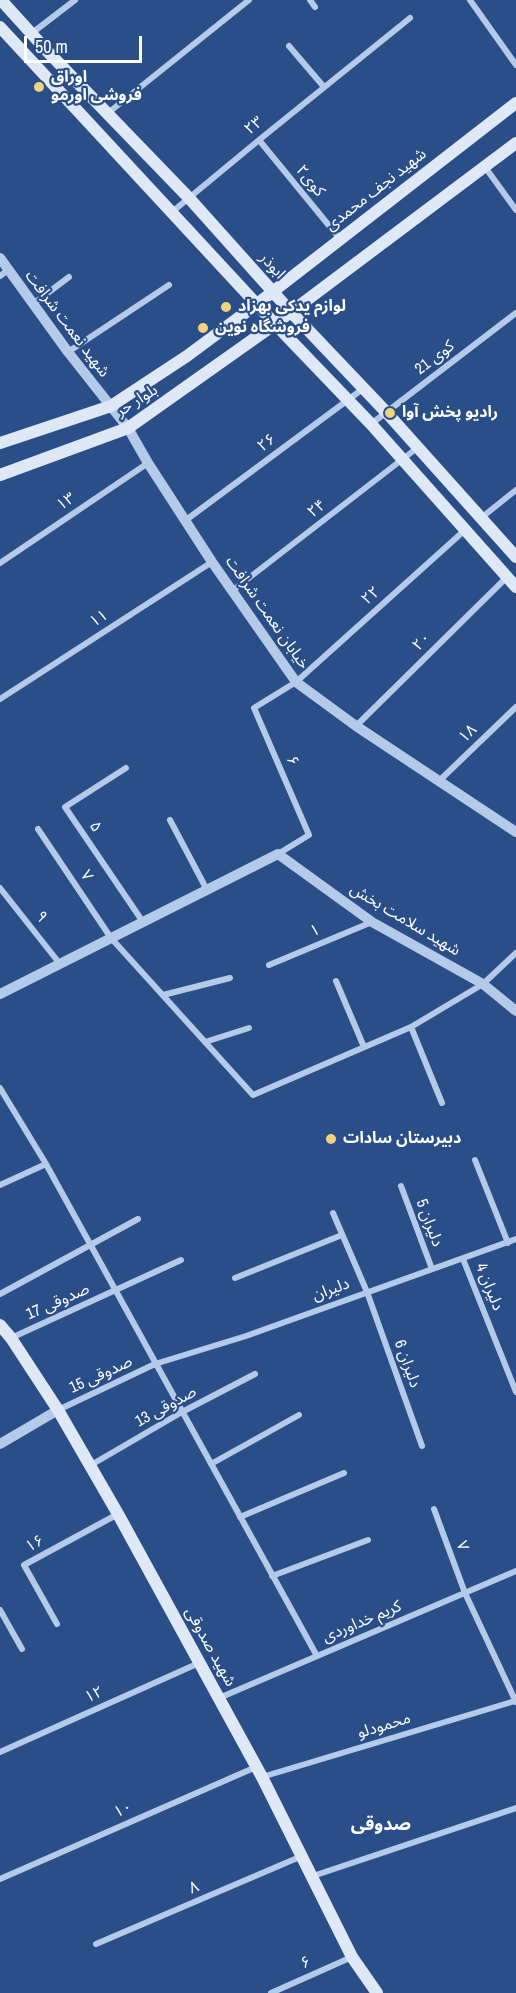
<!DOCTYPE html>
<meta charset="utf-8">
<style>
body{margin:0}
#map{position:relative;width:516px;height:1993px;overflow:hidden;background:#294e88;font-family:"Archivo Narrow",sans-serif}
canvas{display:block}
.scale{position:absolute;left:24px;top:36px;width:118px;height:27px;box-sizing:border-box;border:3px solid #fff;border-top:0;padding-left:8px;font-size:18px;line-height:21px;white-space:nowrap;color:#fff;-webkit-text-stroke:4px #294e88;paint-order:stroke}
</style>
<div id="map">
<canvas width="516" height="1993"></canvas>
<div class="scale">50 m</div>
</div>
<script>
const ctx = document.querySelector('canvas').getContext('2d');
ctx.lineJoin = 'round';
function trace(path, color, width, dash) { ctx.strokeStyle = color; ctx.lineWidth = width; ctx.lineCap = dash ? 'butt' : 'round'; ctx.setLineDash(dash || []); ctx.stroke(path); }
function drawText(font, color, halo, rows, align = 'center') {
  ctx.font = font + ' "Archivo Narrow","Noto Sans Arabic",sans-serif'; ctx.lineWidth = 4.5; ctx.setLineDash([]); ctx.textBaseline = 'middle'; ctx.strokeStyle = halo; ctx.fillStyle = color; for (const [text, x, y, turn = 0] of rows) {
    ctx.save(); ctx.translate(x, y); ctx.rotate((+turn || 0) * Math.PI / 180); ctx.textAlign = isNaN(turn) ? turn : align; if (halo) ctx.strokeText(text, 0, 0); ctx.fillText(text, 0, 0); ctx.restore();
  }
}
trace(new Path2D(`
 M310,0L315,7
 M470,0L516,65
 M32,33L75,0
 M289,46L324,87
 M108,113L249,0
 M259,140L340,239
 M485,167L516,210
 M172,212L259,140L410,18
 M0,276L8,270
 M33,304L69,277
 M68,352L169,285
 M371,424L516,313
 M481,518L516,490
 M186,520L364,388
 M0,563L148,463
 M232,591L417,448
 M0,699L212,562
 M356,726L507,577
 M126,768L65,807L143,922
 M439,781L516,707
 M170,820L207,890
 M38,829L111,938L253,1095L411,1027L483,984L516,953
 M278,854L309,835L254,708L296,682L465,530
 M0,888L60,964
 M269,965L372,922
 M336,981L364,1047
 M163,995L230,978
 M411,1027L442,1103
 M205,1042L249,1028
 M0,1088L46,1164L317,1656
 M475,1160L508,1243
 M0,1185L46,1164
 M401,1186L432,1269
 M333,1213L367,1292L422,1446
 M463,1259L516,1392
 M235,1278L342,1235
 M0,1294L138,1219
 M11,1338L181,1260
 M58,1410L155,1364L246,1336L516,1239
 M211,1464L299,1415
 M91,1465L182,1412L255,1374
 M434,1509L465,1593L516,1702
 M240,1517L344,1473
 M272,1576L368,1540
 M0,1610L22,1649
 M57,1624L24,1565L118,1514
 M219,1698L516,1571
 M0,1752L199,1663
 M262,1777L515,1701
 M313,1876L516,1808
 M0,1879L256,1767
 M96,1944L302,1856
 M271,1993L352,1957`), '#b5cae8', 6);
trace(new Path2D(`
 M0,258L68,352L128,428L148,463L212,562L296,682L356,726L516,832
 M0,994L278,854L372,922L483,984L516,1011
 M0,1444L58,1410`), '#b5cae8', 10);
trace(new Path2D(`
 M1,0L49,53L189,198L291,312L387,413L516,557
 M0,27L275,324L371,424L516,587
 M0,443L111,406L187,356L257,304L516,103
 M0,475L128,428L275,324L516,143
 M0,1325L11,1338L58,1410L118,1514L262,1777L352,1957L377,1993`), '#dfe8f7', 12);
for (const [x, y, r, color] of [
 [39,87,6,"#f0d37c"],
 [226,307,6,"#f0d37c"],
 [203,328,6,"#f0d37c"],
 [390,413,6,"#f0d37c"],
 [331,1139,6,"#f0d37c"]
]) { const dot = new Path2D(); dot.arc(x, y, r, 0, 2 * Math.PI); ctx.fillStyle = color; ctx.fill(dot); trace(dot, '#294e88', 2); }
drawText('bold 16px', '#fff', '#294e88', [
 ["اوراق",51,78],
 ["فروشی اورمو",51,96],
 ["لوازم یدکی بهزاد",238,307],
 ["فروشگاه نوین",215,328],
 ["رادیو پخش آوا",402,413],
 ["دبیرستان سادات",343,1139]
], 'left');
drawText('16px', '#fff', '#294e88', [
 ["۲۳",254,126,-39],
 ["کوی۲",310,181,51],
 ["شهید نجف محمدی",376,190,-38],
 ["ابوذر",272,266,48],
 ["شهید نعمت شرافت",67,324,53],
 ["کوی 21",435,358,-38],
 ["بلوار حر",137,401,-32],
 ["۲۶",267,443,-37],
 ["۱۳",66,502,-34],
 ["۲۴",317,509,-38],
 ["۲۲",371,596,-42],
 ["خیابان نعمت شرافت",267,613,55],
 ["۱۱",99,619,-33],
 ["۲۰",422,642,-45],
 ["۱۸",468,734,-44],
 ["۶",292,761,67],
 ["۵",95,827,56],
 ["۷",86,876,56],
 ["۹",41,917,52],
 ["شهید سلامت بخش",405,920,31],
 ["۱",315,931,-23],
 ["دلیران 5",429,1223,69],
 ["دلیران 4",489,1287,68],
 ["دلیران",331,1290,-20],
 ["صدوقی 17",58,1302,-24],
 ["دلیران 6",407,1364,70],
 ["صدوقی 15",101,1375,-25],
 ["صدوقی 13",166,1407,-29],
 ["۱۶",35,1544,-29],
 ["۷",462,1546,69],
 ["کریم خداوردی",362,1622,-23],
 ["شهید صدوقی",210,1647,61],
 ["۱۲",94,1695,-24],
 ["محمودلو",384,1726,-17],
 ["۱۰",123,1810,-24],
 ["۸",194,1888,-23],
 ["۶",306,1963,-24]
]);
drawText('bold 18px', '#fff', '#294e88', [
 ["صدوقی",381,1825]
]);
</script>
